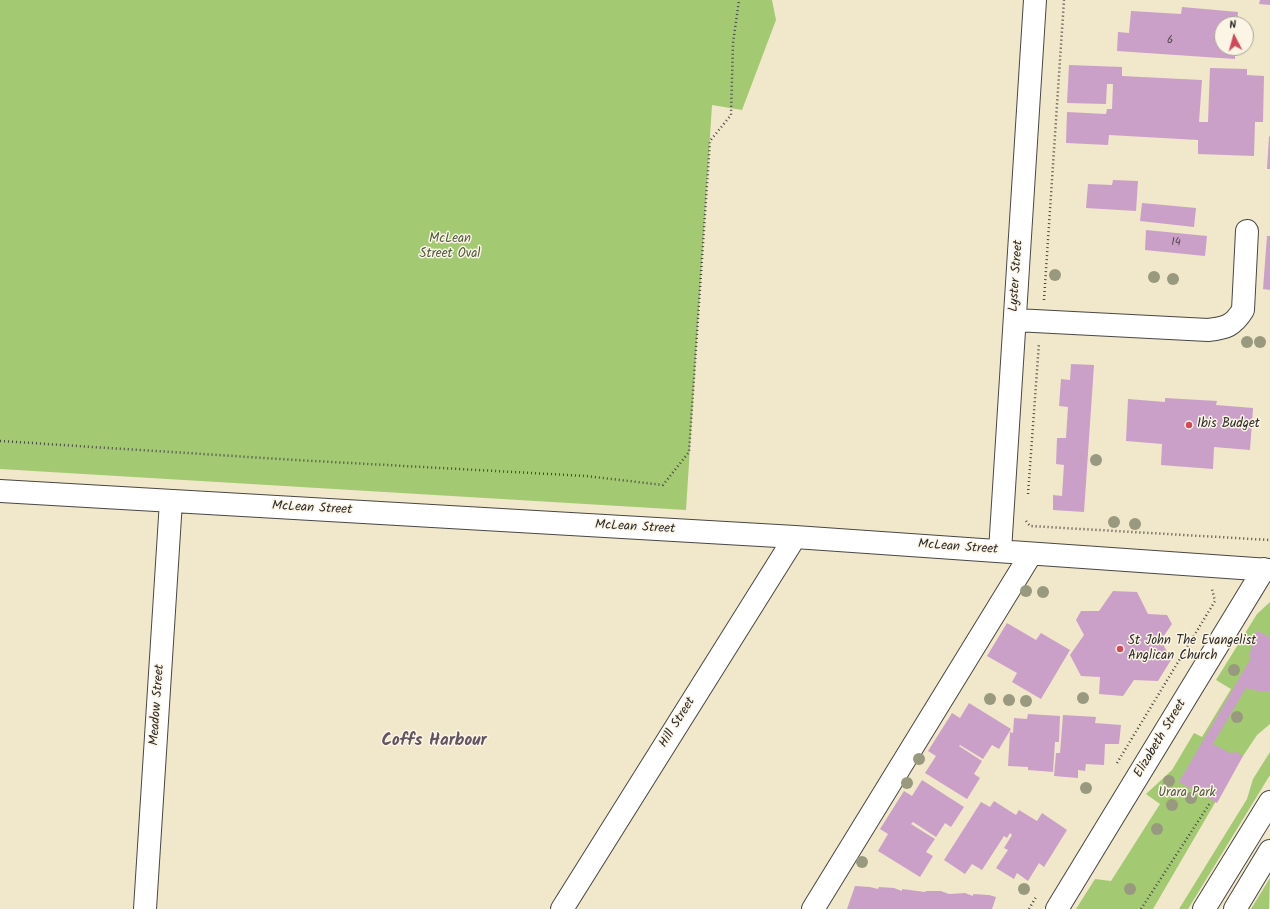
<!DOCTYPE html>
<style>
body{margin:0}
#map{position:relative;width:1270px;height:909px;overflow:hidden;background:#f1e7ca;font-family:Kalam,sans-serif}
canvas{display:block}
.north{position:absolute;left:1214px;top:16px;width:40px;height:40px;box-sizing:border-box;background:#fcf5e5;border:1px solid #a8a49b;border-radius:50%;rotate:354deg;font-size:11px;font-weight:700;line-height:16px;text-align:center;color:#2b2b2b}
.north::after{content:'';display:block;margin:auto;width:14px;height:18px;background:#d1495b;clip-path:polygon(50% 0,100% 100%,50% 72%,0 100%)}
</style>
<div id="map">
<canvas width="1270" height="909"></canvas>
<div class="north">N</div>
</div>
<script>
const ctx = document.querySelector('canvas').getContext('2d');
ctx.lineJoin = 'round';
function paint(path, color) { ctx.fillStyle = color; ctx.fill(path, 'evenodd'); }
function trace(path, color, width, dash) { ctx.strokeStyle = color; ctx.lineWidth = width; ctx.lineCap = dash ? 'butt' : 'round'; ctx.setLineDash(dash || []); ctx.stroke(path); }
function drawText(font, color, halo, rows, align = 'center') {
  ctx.font = font + ' Kalam,sans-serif'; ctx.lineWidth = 3; ctx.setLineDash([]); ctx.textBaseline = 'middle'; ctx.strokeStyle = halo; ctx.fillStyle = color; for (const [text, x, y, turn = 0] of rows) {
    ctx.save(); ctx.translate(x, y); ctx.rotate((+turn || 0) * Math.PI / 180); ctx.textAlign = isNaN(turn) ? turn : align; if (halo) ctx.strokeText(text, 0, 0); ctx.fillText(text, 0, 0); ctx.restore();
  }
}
paint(new Path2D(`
 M0,0H772L776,20L742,110L712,105L686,510L0,469Z
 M1270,602V724L1257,735L1237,765L1153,909H1076L1095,879L1111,881L1160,804L1146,794L1172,770L1194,733L1202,737L1231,689L1216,680L1257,614Z
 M1270,752V775L1188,909H1179L1247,799L1253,779Z
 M1270,878L1269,909H1251Z`), '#a3c973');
paint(new Path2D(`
 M1260,0H1270V5L1259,4Z
 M1182,7L1238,12L1237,24H1222V48H1235V59L1117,51L1118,32L1129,33L1131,11L1181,14Z
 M1069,65L1122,67V76L1202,80L1199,122H1208L1210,68L1247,69V75L1264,76L1263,122H1255L1254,156L1198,154V140L1109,135L1108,145L1066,143L1067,112L1106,114L1107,109H1112L1113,84H1107L1106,104L1067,103Z
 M1269,136L1270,137V169H1267Z
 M1113,180L1138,181L1136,211L1086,208L1088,184L1112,185Z
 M1142,203L1196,208L1194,227L1140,221Z
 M1146,230L1207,236L1205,256L1145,250Z
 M1267,236H1270V290L1263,289Z
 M1071,364L1094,365L1084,512L1053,510V495L1062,496L1064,465L1056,464L1057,438H1066L1068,407L1059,406L1061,379L1070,380Z
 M1165,398L1217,401L1216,405L1253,408L1250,450L1214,447L1213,469L1161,465L1162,444L1126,441L1128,399L1165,402Z
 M1113,591L1137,592L1148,614L1167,615L1172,624L1161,640L1171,660L1158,681L1134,680L1123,696L1099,694L1100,677L1081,676L1070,655L1084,635L1076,620L1081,611H1099Z
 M1007,623L1036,640L1041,633L1070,650L1041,699L1012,682L1017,673L987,656Z
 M1257,630L1269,637L1270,634V691L1262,692L1246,688L1213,744L1232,754L1234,751L1243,756L1217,803L1179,782L1251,658L1249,656Z
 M969,703L1011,729L999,749L992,745L983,759L960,745L959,746L982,761L974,774L980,778L967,799L925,773L936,756L928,751L952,713L960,718Z
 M1028,714L1060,716L1059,742H1055L1053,772L1028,770V767L1008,766L1010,732L1013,733L1014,718L1027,719Z
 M1063,715L1096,717L1095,723L1121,725L1119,744H1105L1104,765L1086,764L1085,771L1078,770V778L1054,776L1056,753H1060Z
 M922,780L964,807L951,827L945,823L936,837L913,822L911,824L935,839L926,852L933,856L920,877L878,851L888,834L880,829L904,791L912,796Z
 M994,801L1016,815L1019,810L1037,821L1042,813L1067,830L1044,867L1039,863L1028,881L1017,873L1014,879L996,868L1008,850L1004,848L1012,835L1010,833L1007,838L1004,836L982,870L972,864L965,874L944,860L981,802L990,807Z
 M855,886L870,887L878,889L879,887L894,888L902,891V889L925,892L926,891H941L949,894L965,893L973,896V894L989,895L996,897L992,909H847Z`), '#caa0c8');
const minor = new Path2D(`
 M1015,320L1208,330C1226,328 1233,326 1243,310L1247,231
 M0,491L795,537L1270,570
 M1000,551L1035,0
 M145,909L171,501
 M562,909L795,537
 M813,909L1031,554
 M1057,909L1264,569`);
const highway = new Path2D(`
 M1204,909L1270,802
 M1235,909L1270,851`);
trace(minor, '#494743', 24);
trace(highway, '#494743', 24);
trace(new Path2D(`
 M1044,300L1064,0
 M0,441L296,460L586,476L663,485L689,452L710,141L731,115L733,43L739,0
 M1028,494L1039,343
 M1026,521L1030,526L1270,540
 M1117,763L1215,601L1212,589
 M1029,909L1036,897
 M1141,909L1210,803`), '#494743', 2.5, [1, 3]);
trace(minor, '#fff', 22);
trace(highway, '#fff', 22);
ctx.fillStyle = '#98997f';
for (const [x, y] of [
 [1055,275],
 [1154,277],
 [1173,279],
 [1247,342],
 [1260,342],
 [1096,460],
 [1114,522],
 [1135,524],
 [1026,591],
 [1043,592],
 [1234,670],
 [1083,698],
 [990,699],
 [1009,700],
 [1026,701],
 [1237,717],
 [919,759],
 [1169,781],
 [907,783],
 [1086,788],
 [1191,798],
 [1172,805],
 [1157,829],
 [862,862],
 [1024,889],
 [1130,889]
]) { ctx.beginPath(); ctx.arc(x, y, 6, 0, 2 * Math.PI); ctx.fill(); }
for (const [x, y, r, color] of [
 [1189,425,4,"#d1495b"],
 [1120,649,4,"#d1495b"]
]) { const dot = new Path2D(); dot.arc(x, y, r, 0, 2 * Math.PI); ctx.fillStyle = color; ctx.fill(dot); trace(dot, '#fcf5e5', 1.5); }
drawText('11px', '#534852', null, [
 ["6",1170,41],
 ["14",1176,243]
]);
drawText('13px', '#4f5a41', '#fcf5e5', [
 ["McLean",450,240],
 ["Street Oval",450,255],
 ["Urara Park",1187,794]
]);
drawText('13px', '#2b2b2b', '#fcf5e5', [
 ["Lyster Street",1017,276,-86],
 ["McLean Street",312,509,3],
 ["McLean Street",635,528,3],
 ["McLean Street",958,548,4],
 ["Meadow Street",158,705,-86],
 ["Hill Street",678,723,-58],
 ["Elizabeth Street",1161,739,-59]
]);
drawText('13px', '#2b2b2b', '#fcf5e5', [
 ["Ibis Budget",1197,425],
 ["St John The Evangelist",1128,642],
 ["Anglican Church",1128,657]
], 'left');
drawText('bold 17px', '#635462', '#fcf5e5', [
 ["Coffs Harbour",434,742]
]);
</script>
